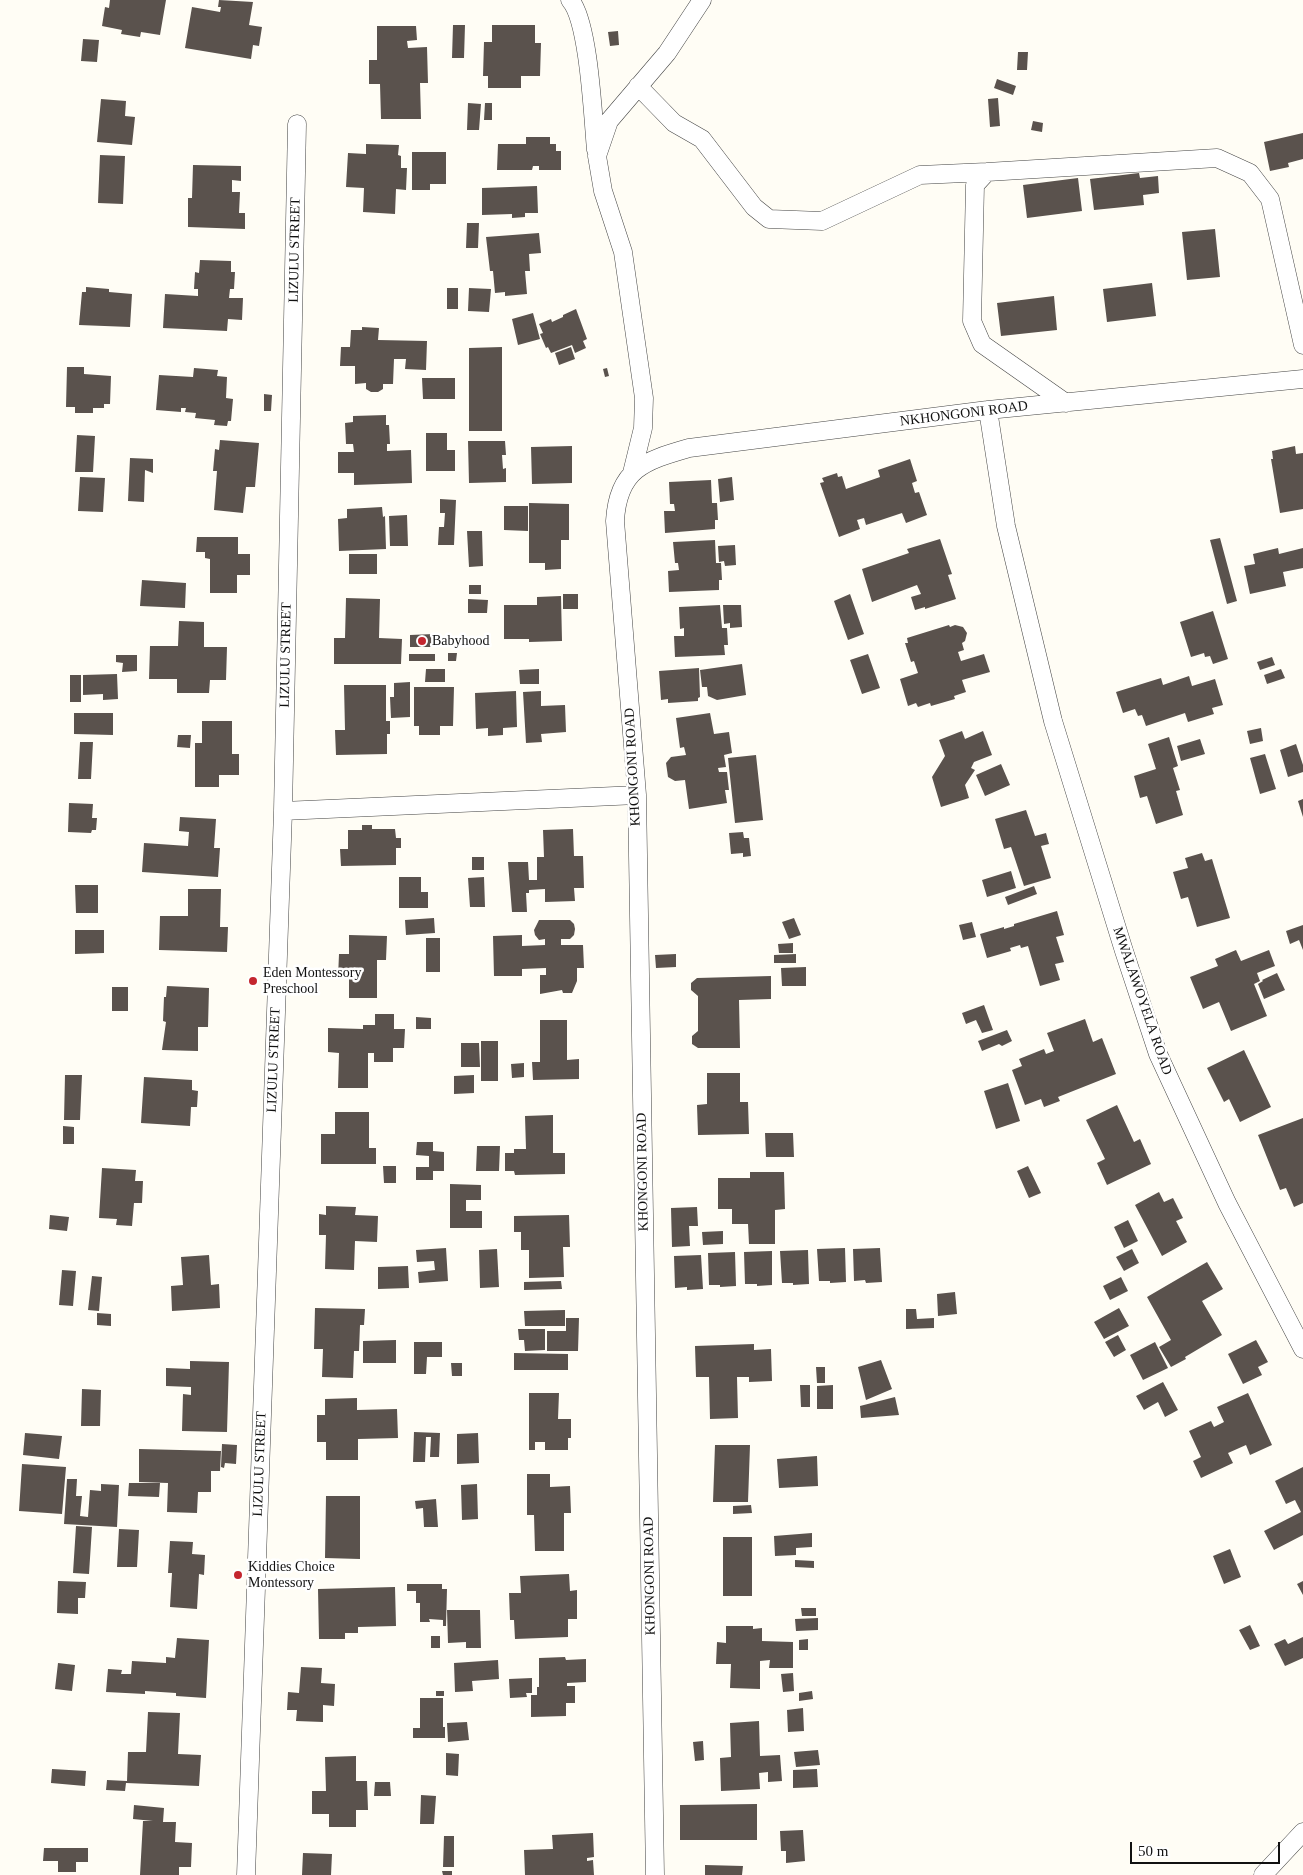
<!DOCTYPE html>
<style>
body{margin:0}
#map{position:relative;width:1303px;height:1875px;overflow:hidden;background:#fffdf5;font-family:Georgia,serif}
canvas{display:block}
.scale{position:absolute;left:1130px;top:1842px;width:150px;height:22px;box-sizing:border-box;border:2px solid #111;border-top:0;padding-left:6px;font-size:15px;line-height:18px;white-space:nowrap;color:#111;-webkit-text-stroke:4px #fff;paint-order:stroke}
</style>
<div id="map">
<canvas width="1303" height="1875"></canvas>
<div class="scale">50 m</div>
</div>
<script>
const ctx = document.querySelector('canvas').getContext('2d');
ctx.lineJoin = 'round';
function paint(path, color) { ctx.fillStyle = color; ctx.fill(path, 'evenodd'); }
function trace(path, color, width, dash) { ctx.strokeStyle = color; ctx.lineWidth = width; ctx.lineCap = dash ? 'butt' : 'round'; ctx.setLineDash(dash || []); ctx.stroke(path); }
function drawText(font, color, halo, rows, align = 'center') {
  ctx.font = font + ' Georgia,serif'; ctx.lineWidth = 5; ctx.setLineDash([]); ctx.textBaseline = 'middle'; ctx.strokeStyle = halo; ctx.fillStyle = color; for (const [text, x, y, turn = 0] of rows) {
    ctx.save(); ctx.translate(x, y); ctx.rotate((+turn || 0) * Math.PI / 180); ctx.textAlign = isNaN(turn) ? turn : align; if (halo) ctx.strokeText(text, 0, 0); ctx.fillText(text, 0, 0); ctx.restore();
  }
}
paint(new Path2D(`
 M110,0H166L160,35L141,32L140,37L121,34L122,30L102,26L105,7L109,8Z
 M219,0L253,2L249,25L262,27L259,46L253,45L251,59L185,48L192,7L220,12L221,7H218Z
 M453,25H465L464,58H452Z
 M492,25H535V43H541L540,76H521V88H488V76H483L484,42H492Z
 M377,26H416L417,40L407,41L408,48L427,47L428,83H420L421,119H381L380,84H369V60H377Z
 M618,31L619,45L610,46L608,32Z
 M83,39L99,40L97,62L81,61Z
 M1018,52H1028L1027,70H1017Z
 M997,79L1016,86L1013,95L994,88Z
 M998,98L1000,126L990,127L988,99Z
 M101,99L126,101L125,116L135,117L132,145L97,142Z
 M468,103L481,104L479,130H467Z
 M485,103H492V120H484Z
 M1033,121L1043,123L1042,132L1031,130Z
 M1303,133V159L1288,163L1289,167L1270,171L1264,142Z
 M526,137H550V144H556V151H561V170H539V166H533L532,170H497L498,144H526Z
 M366,144L399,145L398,155L401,156V168H407L406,190L396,189L395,214L363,212L364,188L346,187L348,153L366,154Z
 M412,152H446V184H430V190H412Z
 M100,155L125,156L123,204L98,203Z
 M193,165L241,166V181L232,180V192H240L239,213H245V229L188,227V198H192Z
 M1139,173L1140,178L1158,176L1159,193L1143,195L1144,205L1094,210L1090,179Z
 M1078,178L1082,211L1027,218L1023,185Z
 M537,186L538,213H525V217L512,218V214L482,215V188Z
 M467,223H479L478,248H466Z
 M1215,229L1220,277L1187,280L1182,232Z
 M539,233L541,253L529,254L530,271H525L527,294L505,296V292L495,293L493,271H490L486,237Z
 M200,260L231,261V272H235L234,289H230L229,298H243L242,320L228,319L227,331L163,328L165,294L198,296V289H194L195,272L199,273Z
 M1152,283L1156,316L1107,322L1103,289Z
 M86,287L109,289V292L132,294L130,327L79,325L82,292H86Z
 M447,288H458V309H447Z
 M469,288L491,289L489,312L468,311Z
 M1054,296L1057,330L1001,336L997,303Z
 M576,309L587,339L583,341L586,348L575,353L572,345L551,353L548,347L546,348L540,334L543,333L539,324L551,319L552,322L563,317V315Z
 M533,313L540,339L518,345L512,319Z
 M362,327L379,328L378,340L427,341L426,370L405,369L406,359H394L393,384H383V389L378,392H371L366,389V383L355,384V366H340L341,347H350L351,330H362Z
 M502,347V431H469V348Z
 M571,347L575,359L559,365L555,353Z
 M67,367H84V374L111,376L110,404H104V408H93V413H75V407H66Z
 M194,368L218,370L217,376L227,377L226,398L233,399L231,421H228L227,426L214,425L215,420L195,418L196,413L185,412L186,408H181V412L156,410L159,375L193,377Z
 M607,368L609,376L605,377L603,369Z
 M422,378H455V399H423Z
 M264,394L272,395L271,411H264Z
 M386,415V425H389L390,444H387V451L411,450L412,483L354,485V473H338V452H354L353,444H346L345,423L353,422V416Z
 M426,433H447V450H455V471H426Z
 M77,435L95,436L93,472H75Z
 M220,440L259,443L255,487H246L243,513L214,510L217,471H213L215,449L219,450Z
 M468,441H505L506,455H502L503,469L506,468V482L469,483Z
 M572,446V483L532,484L531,447Z
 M1295,446L1296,454L1303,453V509L1280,513L1271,459H1273L1272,451Z
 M130,458L153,459V473L145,470L144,502L128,501Z
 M910,459L917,481L912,483L915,493L919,492L927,515L906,523L902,513L866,525L864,518L857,520L860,529L839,537L820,483L824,482L822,478L837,473L838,477L842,476L846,489L880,477L878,470Z
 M80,477L105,478L103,512L78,511Z
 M732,477L734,500L720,502L718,479Z
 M711,480L712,503H717L718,520H715V529L665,533L664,511H675L674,504H670L669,482Z
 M440,499L456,500L454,545H438L439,527H444L445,513H440Z
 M529,503L569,504V540H561V569L545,570V563H529Z
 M504,506H528V531L504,530Z
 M382,507L383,517L385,516L386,549L339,551L338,519L347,518V509Z
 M407,515L408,546H390L389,516Z
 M467,531H482L483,566L469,567Z
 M197,537H238V554H250V575H237V593H210V559L205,558V552H196Z
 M1220,538L1237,601L1227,604L1210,540Z
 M940,539L952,574L948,575L956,599L925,609V607L915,610L911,597L921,594L917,585L872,602L862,569L909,553L907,549Z
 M715,540L716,563H721L722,580H719V590L669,592L668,571L679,570L678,563H675L673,542Z
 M735,545L736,565L725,566L724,561L719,562L718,546Z
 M1278,548L1279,554L1303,548V568L1283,572L1286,586L1250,594L1244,566L1255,564L1253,554Z
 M349,554H377V574H349Z
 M142,580L186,583L185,608L140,606Z
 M469,585H481V594H469Z
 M563,594H578V609H563Z
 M850,594L864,634L848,640L834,601Z
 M561,596L562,641L529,642V639H504V605H537V597Z
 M346,598L380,599L379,638L402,639L401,664H334V638H345Z
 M468,599L488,600L487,613H468Z
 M720,605L722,628H727L728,645H724L725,655L675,657L674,636H684V628L680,629L679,607Z
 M723,605H741L742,627L730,628V623L724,624Z
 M1213,611L1228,659L1213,664L1210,656L1205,657L1204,653L1191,657L1180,622Z
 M179,621L204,622V647H227L226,680H210L209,693H177V679H149L150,646H178Z
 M949,625L950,627L955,625L963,627L967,633L965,641L962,643L964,650L958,652L961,661L984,654L990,672L962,680L966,692L954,696L955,699L931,706L930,703L918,707L916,703L908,706L900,679L918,673L914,661L911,662L905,643H908L907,638Z
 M434,634V647H410V635Z
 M448,653H457L456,661H448Z
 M409,654H435V661H409Z
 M868,654L880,688L862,694L850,660Z
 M116,655H137V671L122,672L123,663L116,662Z
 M1272,657L1275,665L1260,670L1257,662Z
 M742,664L746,695L717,700L708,696L707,687H702L700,670Z
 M699,668L700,697L698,698V701L668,703V699L661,700L659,671Z
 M426,669H445V682H425Z
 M539,669V684H520L519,670Z
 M1281,669L1285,678L1267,684L1264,675Z
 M117,674L118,699L103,700V694L83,695V675Z
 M70,675H81V702H70Z
 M1189,676L1192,686L1215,679L1223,705L1212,708L1214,714L1188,722L1185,713L1146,726L1142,715L1138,716L1135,709L1123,713L1116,692L1161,678L1163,685Z
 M410,682V717L391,718L390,697H394V683Z
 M344,685H386V721H390V734H387V754L336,755L335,730H345Z
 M414,687H454L453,726H440V735H419V726H414Z
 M516,691L517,727L503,728V735L488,736V728L476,729L475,693Z
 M541,691V706L565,705L566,732L541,734L542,742L526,743L523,692Z
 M74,713H113V735L74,734Z
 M710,713L714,734L729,732L732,753L724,755L726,767L718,768L719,772H727L729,790H725L727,803L689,809L685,780L675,781L668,777L666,763L671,757L686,755L684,747L680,748L676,718Z
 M202,721H232V754H239V775H219V787H195V743H202Z
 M1261,728L1263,741L1250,744L1247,731Z
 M962,731L965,739L983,731L992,755L974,762L971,768L975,770L965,785L969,798L941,807L932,777L945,756L939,740Z
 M178,735H191L190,748L177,747Z
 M1169,737L1178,766L1173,768L1180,790L1176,791L1183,815L1156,824L1147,796L1140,798L1134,776L1156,769L1148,744Z
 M1200,739L1205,754L1181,761L1177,746Z
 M80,742H93L91,779H78Z
 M1296,744L1303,765V772L1288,777L1280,750Z
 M1265,754L1276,789L1260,794L1250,758Z
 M756,755L763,820L735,823L728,758Z
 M1001,764L1010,785L985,796L976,775Z
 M1303,799V817L1298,801Z
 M69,803L93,804L92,818H97L96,830H92L91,833L68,832Z
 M1026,810L1035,836L1046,833L1049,844L1041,846L1051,878L1024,886L1011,847L1004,849L995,819Z
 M180,817L216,819L214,848H220L218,877L142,872L144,843L188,846L189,832L179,831Z
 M362,825H372V829H395L396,838H401V848H396V865L341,866L340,849H348V830H362Z
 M573,829L574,856H583L584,888H574L575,901L545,902V889L529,890V893H526L527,912H512L508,862H528L529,880H537V857H544L543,830Z
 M743,832L744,838H749L751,856L743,857V853L731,854L729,833Z
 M1202,853L1205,861L1212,859L1230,918L1197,927L1188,897L1181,899L1173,872L1188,868L1185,858Z
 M472,857H484V870H472Z
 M1011,871L1016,888L987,897L982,880Z
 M399,877H421V892H428V908H399Z
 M484,877L485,907H470L468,878Z
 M75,885H98V913H76Z
 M1034,886L1037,894L1008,905L1005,897Z
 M188,889H221L220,927H228L227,952L159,950L160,916H188Z
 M1057,911L1064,935L1056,937L1064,962L1055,964L1060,980L1040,986L1028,946L1021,948L1020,945L1010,948L1011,951L987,958L980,934L1004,927V929L1014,926V924Z
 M434,918L435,933L406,935L405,920Z
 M794,918L801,935L789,939L782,922Z
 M539,920H570L574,924L575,929L574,935L570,939H561V945H583L584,968H577V981L572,993H563L562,990L540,994V975H546V968L522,969V976H494L493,936L522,935V946L545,945V939L539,940L535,935L534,930Z
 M972,922L976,937L963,940L959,925Z
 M1303,925V950L1299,940L1290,944L1286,931Z
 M75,930H104V953L75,954Z
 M349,935L387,936L386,960H377V998H349V978H338L339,954H349Z
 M426,938H440V972H426Z
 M793,943V953H779L778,944Z
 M1236,950L1241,961L1269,950L1275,966L1257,973L1260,981L1254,984L1267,1016L1231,1031L1219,1002L1203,1009L1190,977L1218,966L1215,959Z
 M676,954V967L656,968L655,955Z
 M796,954V963H774V955Z
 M806,967V986H782L781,968Z
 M1277,973L1285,990L1264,999L1258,984L1263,981L1262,980Z
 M771,976V999L739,1000L740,1048H698L692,1044V1036L698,1031V996L691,990V983L697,978Z
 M167,986L209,988L208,1027H198V1051L162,1050L166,1022L163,1021L164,997H166Z
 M112,987H128V1011H112Z
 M984,1005L993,1030L982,1033L976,1020L966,1024L962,1013Z
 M375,1014H394V1029H405L404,1048H393V1062H374V1053H368V1088H338L339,1053L328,1052V1028L363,1029V1025H375Z
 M416,1017L431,1018V1029H416Z
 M1085,1019L1093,1042L1102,1038L1116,1074L1058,1097L1060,1101L1044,1107L1041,1099L1025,1105L1012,1070L1022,1066L1019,1059L1044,1049L1046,1054L1054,1051L1047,1033Z
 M540,1020H567V1060L579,1059V1079L533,1080L532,1062H540Z
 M1007,1030L1012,1041L1002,1046L999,1044L982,1051L978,1041Z
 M481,1041H498V1081H481Z
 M461,1043H479L480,1067H461Z
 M1244,1050L1271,1107L1240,1122L1229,1099L1224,1102L1207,1068Z
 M524,1063V1077L512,1078L511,1064Z
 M707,1073H740V1102H748L749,1134L698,1135L697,1105L707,1104Z
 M65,1075H82L80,1120H64Z
 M474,1075V1093L454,1094V1076Z
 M144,1077L192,1080V1090L198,1091L197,1107H191L190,1126L141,1123Z
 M1008,1083L1020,1121L996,1129L984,1091Z
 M1117,1105L1134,1142L1140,1139L1151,1164L1107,1185L1097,1163L1105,1159L1086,1120Z
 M335,1112H369V1148H376V1164H321V1134H335Z
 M553,1115V1153H565V1174L515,1175L514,1171H505V1153H514V1149H526L525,1116Z
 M1303,1118V1203L1294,1207L1286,1188L1280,1190L1258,1135Z
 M63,1126L74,1127V1144H63Z
 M765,1133H793L794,1157H766Z
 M417,1142H433V1151L444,1152V1171H433V1180H416V1167H429V1156L416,1155Z
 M477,1146H500L499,1171H476Z
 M383,1166H396V1183H384Z
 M1028,1166L1041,1193L1029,1198L1017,1171Z
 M102,1168L136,1170L135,1181H143L142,1203H134L132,1226L116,1225L117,1219L99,1218Z
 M750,1172H784L785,1209L775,1210V1244H749L748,1224H732V1209H718V1178H750Z
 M450,1184L481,1185V1200H466V1211H482V1228H450Z
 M1159,1192L1164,1202L1173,1198L1183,1218L1176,1221L1187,1242L1162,1256L1135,1205Z
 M326,1206L356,1207L355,1215L378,1216L377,1242L355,1241L354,1270L325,1269L326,1235H319V1214L326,1215Z
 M697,1207L698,1226H689L690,1246L672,1247L671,1208Z
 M50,1215L69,1217L67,1231L49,1229Z
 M569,1215L570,1247H563L564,1277L529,1278V1250H521V1232H514V1216Z
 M1128,1220L1138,1241L1124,1248L1114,1227Z
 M723,1231V1244L703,1245L702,1232Z
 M446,1248L448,1281L419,1283L418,1272L435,1270L434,1261L417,1262L416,1250Z
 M845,1248L846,1282L830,1283V1281H819L817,1249Z
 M880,1248L882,1282L866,1283L865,1280L854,1281L853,1249Z
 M497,1249L499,1287L480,1288L479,1250Z
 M1132,1249L1139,1263L1124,1271L1116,1257Z
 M808,1250L809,1284L793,1285V1283H782L780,1251Z
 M772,1251V1285L757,1286V1284H745L744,1252Z
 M735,1252L736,1286L720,1287V1285H709L708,1253Z
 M209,1255L211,1285L219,1284L220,1308L172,1311L171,1286L183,1285L181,1257Z
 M701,1255L703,1289L687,1290V1287L675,1288L674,1256Z
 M1207,1262L1223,1289L1202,1301L1222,1335L1185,1357L1186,1359L1171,1367L1159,1347L1171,1340L1147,1297Z
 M408,1266L409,1288L378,1289V1267Z
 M62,1270L76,1271L73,1306L59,1305Z
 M92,1276L102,1277L99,1311L88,1310Z
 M1121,1277L1128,1291L1110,1300L1103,1286Z
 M561,1281L562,1289L524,1290V1282Z
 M955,1292L957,1314L938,1316L937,1294Z
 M315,1308L365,1309L364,1325H360L359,1351H354L353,1378L322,1377L323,1349H314Z
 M1119,1308L1129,1326L1104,1339L1094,1322Z
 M906,1309H916L917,1319L934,1318V1328L906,1329Z
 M565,1310V1326H525L524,1311Z
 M97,1313L111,1314V1326L97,1325Z
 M566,1318H579L578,1351H547V1331H566Z
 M518,1329H545V1350L525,1351L524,1340H519Z
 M1118,1335L1126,1350L1114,1357L1105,1342Z
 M396,1340V1363H363V1341Z
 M1256,1340L1268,1362L1258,1367L1262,1375L1243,1384L1228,1354Z
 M414,1342H442V1357H427L426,1374H414Z
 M1155,1342L1168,1368L1143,1380L1130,1355Z
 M754,1344V1350L771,1349L772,1381L749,1382V1377H737L738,1418L710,1419L709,1377H696L695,1346Z
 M514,1353L568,1354V1370H514Z
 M881,1360L892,1389L866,1400L858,1367Z
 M190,1361L229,1362L227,1432L182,1431L183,1394L191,1395V1387L166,1386V1368L190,1369Z
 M451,1363H462V1376H452Z
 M816,1367H825V1383H817Z
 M1163,1382L1178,1410L1165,1417L1158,1402L1144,1410L1136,1396Z
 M800,1385H810V1407H801Z
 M833,1385V1409H817V1386Z
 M82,1389L101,1390L100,1426H81Z
 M529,1393H559L558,1419H571V1438H568V1450H545V1442H535V1450H529Z
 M1248,1393L1272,1445L1250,1455L1246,1445L1228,1453L1233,1463L1201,1478L1193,1461L1201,1457L1189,1431L1211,1421L1214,1427L1224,1422L1217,1407Z
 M895,1397L899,1415L861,1418L860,1406Z
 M357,1398V1410L397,1409L398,1438L358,1439V1460H326V1442H317V1415H325V1399Z
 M414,1432L440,1433L439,1457H430L431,1437H426L425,1462H413Z
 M25,1433L62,1436L59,1459L23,1455Z
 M478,1433L479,1463L457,1464V1434Z
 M222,1444L237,1445L236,1464L225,1463L224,1468L221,1467Z
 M715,1445H750L748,1502H713Z
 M139,1449L221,1451L220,1471H211V1492H198L197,1513L167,1512L168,1483L139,1482Z
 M817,1456L818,1486L779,1488L777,1459Z
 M22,1464L66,1467L62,1514L19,1511Z
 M1303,1467V1535L1274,1550L1264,1531L1301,1512L1295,1500L1286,1504L1275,1481Z
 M527,1474H550V1487L570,1486L571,1513H564V1551H535L534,1515H527Z
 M67,1479H77L76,1496H82L80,1516L88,1517L90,1490L101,1491V1484L119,1485L117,1527L64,1524Z
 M129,1483H160L159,1497L128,1496Z
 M477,1484L478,1519L462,1520L461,1485Z
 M326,1496H360V1559L325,1558Z
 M436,1499L438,1527H424L423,1508L416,1509L415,1501Z
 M751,1505L752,1513L733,1514V1506Z
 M76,1526L92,1527L89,1574L73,1573Z
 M119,1529L139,1530L137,1567H117Z
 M812,1533V1547L796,1548V1555L775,1556L774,1536Z
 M723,1537H752V1596H723Z
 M170,1541L193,1542L192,1554L205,1555L204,1575L199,1574L197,1609L170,1607L172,1573H168Z
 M1230,1549L1241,1577L1224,1584L1213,1556Z
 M795,1560L814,1561V1568L795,1567Z
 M569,1574L570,1591L577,1590V1619H568V1637L515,1639L514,1620H510L509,1593H521L520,1576Z
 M58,1581L86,1582L85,1598H78V1614L57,1613Z
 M1303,1581V1595L1297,1584Z
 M407,1584H442V1589H447L446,1626H443V1620L429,1619L430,1622H420V1603H416V1591H407Z
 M395,1587L396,1626L358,1627V1633H345V1639H319L318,1589Z
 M801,1608H816V1616H802Z
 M447,1610H480L481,1648H466V1642L448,1643Z
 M818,1618V1630L796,1631L795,1619Z
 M1250,1625L1260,1646L1250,1650L1239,1630Z
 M726,1626H753V1629L762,1628V1641L793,1642V1668H769L770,1660L760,1661V1689L730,1688L731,1664H716L717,1642L726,1643Z
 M431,1636H440V1648H431Z
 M1303,1637V1658L1285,1666L1274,1644L1285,1639L1288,1644Z
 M177,1638L209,1640L206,1698L176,1696V1693L145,1691V1694L106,1692L108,1669L122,1670L121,1674H131L132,1661L166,1663V1657L175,1658Z
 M808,1639V1650H799V1640Z
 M565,1657L566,1660L586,1659V1682L567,1683V1686H575V1703H566V1716L531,1717V1695H537V1687H539V1658Z
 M498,1660L499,1679L472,1681L473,1691L455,1692L454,1663Z
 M58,1663L75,1665L72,1691L55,1689Z
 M301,1667L322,1668L321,1683L335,1684L334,1706L323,1705V1722L296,1721L297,1710H287L288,1692L299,1693Z
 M793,1673L794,1691L783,1692L781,1674Z
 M532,1678V1693H526L527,1697L510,1698L509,1679Z
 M436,1691H444V1696H436Z
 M812,1691L813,1699L799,1701V1693Z
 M420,1698H443V1727H445V1738H413V1728H420Z
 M803,1708L804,1731L788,1732L787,1710Z
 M148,1712L180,1713L178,1754L201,1755L199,1786L126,1783L125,1791L106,1790L107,1780L127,1781L128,1752H146Z
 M759,1721L760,1756L780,1755L782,1781L768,1782V1772L759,1773L760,1789L721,1791L720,1758L731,1757L730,1723Z
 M467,1722L469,1740L448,1742L447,1723Z
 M703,1741L704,1760L695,1761L693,1742Z
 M818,1750L820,1765L796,1767L794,1752Z
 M446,1753L459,1754L458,1776L446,1775Z
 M356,1756V1781H367L368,1810H356V1827H329V1814H312V1791H326L325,1757Z
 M52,1769L86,1771L85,1786L51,1783Z
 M817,1769L818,1787L793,1788V1770Z
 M375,1782H390L391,1796H374Z
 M421,1795L436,1796L434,1824H420Z
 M757,1804V1840H680V1805Z
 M134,1805L164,1808L163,1822H176L175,1842L192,1843L191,1867H179V1875H140L143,1821H153L133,1819Z
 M803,1830L805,1861L786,1863V1851H781L780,1831Z
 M593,1833L594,1857L587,1858V1861L593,1860L594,1875H525L524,1850L553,1849L552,1835Z
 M444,1836H454V1867H443Z
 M44,1848H88V1862H76V1872H58V1861H43Z
 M303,1853L332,1854L331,1875H302Z
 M705,1865L743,1866L742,1875H705Z
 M442,1871H452V1875H443Z`), '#5a524d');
const street = new Path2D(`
 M570,0C589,21 593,118 596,150
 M638,86L674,123L702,139L754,207L769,219L822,221L920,175L987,172
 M1066,403L982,344L972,321L975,185L987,172L1217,158L1250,173L1270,199L1303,345
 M988,410L1006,526L1053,721L1124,951L1158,1054L1227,1203L1303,1349
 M632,473L643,428L644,398L623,252L603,191L597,156L609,121L667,53L702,0
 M283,811L637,795
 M246,1875L283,811L297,124
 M655,1875L637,795L615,521C618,469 644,461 689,448L988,410L1303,379
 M1263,1875L1303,1832`);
trace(street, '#444', 19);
trace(street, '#fff', 18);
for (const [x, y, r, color] of [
 [422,641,5,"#c4262e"],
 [253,981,5,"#c4262e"],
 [238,1575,5,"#c4262e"]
]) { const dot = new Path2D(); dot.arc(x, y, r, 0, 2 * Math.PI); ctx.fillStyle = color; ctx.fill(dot); trace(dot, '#fff', 2); }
drawText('14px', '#111', '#fff', [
 ["LIZULU STREET",295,250,-89],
 ["NKHONGONI ROAD",964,414,-7],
 ["LIZULU STREET",286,655,-89],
 ["KHONGONI ROAD",633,767,-93],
 ["MWALAWOYELA ROAD",1142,1001,71],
 ["LIZULU STREET",274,1060,-88],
 ["KHONGONI ROAD",643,1172,-91],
 ["LIZULU STREET",260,1464,-88],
 ["KHONGONI ROAD",650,1576,-91]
]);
drawText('14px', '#111', '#fff', [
 ["Babyhood",432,641],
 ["Eden Montessory",263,973],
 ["Preschool",263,989],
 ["Kiddies Choice",248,1567],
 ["Montessory",248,1583]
], 'left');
</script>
